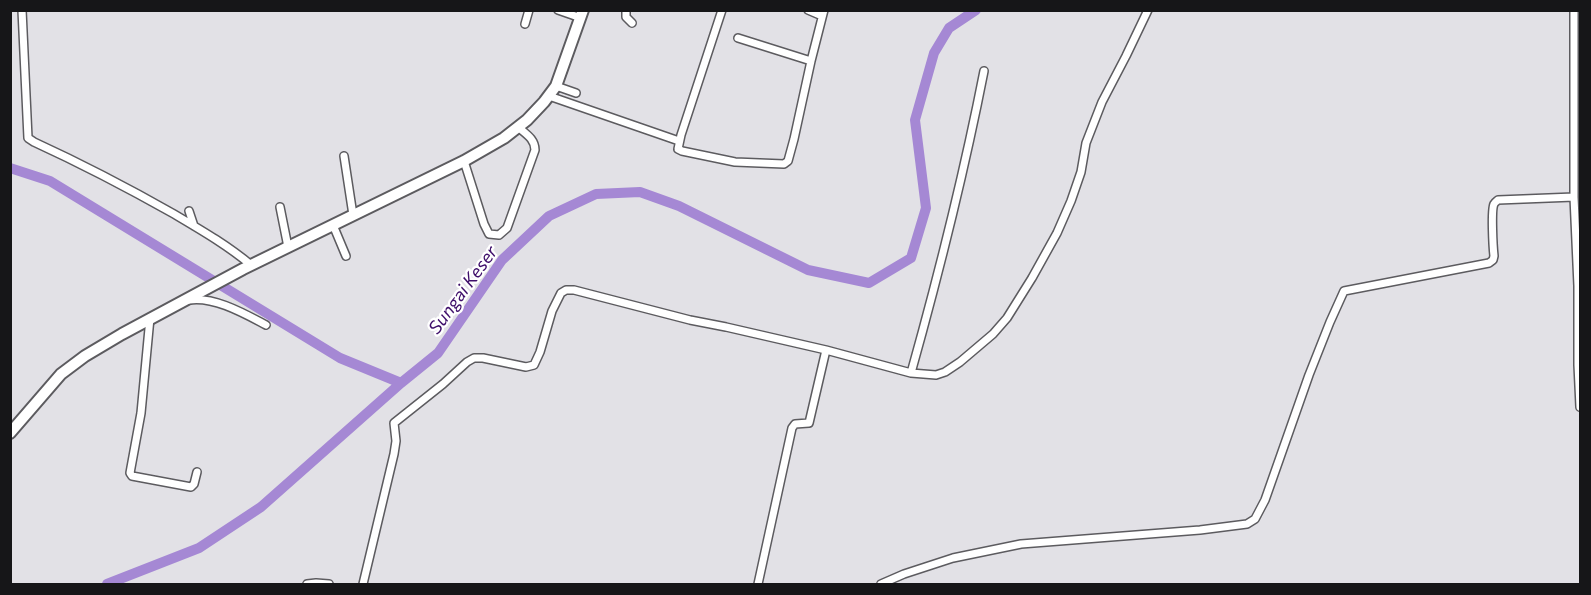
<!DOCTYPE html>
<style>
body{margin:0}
#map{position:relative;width:1591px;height:595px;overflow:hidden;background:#e2e1e6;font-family:Commissioner,sans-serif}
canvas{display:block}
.frame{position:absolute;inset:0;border:12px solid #161618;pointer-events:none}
</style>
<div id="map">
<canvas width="1591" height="595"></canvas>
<div class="frame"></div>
</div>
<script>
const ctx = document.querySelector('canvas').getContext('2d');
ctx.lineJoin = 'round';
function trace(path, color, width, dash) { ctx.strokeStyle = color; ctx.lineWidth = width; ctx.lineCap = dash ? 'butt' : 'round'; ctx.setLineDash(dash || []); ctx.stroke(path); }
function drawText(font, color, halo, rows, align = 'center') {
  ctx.font = font + ' Commissioner,sans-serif'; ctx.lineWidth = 4.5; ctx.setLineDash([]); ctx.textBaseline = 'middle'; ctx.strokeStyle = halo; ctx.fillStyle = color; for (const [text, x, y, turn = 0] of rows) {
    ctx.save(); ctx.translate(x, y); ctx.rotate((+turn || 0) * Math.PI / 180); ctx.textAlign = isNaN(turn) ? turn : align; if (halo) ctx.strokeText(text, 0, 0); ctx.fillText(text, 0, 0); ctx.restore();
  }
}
trace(new Path2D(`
 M10,168L50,181L340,358L401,383L438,353L502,260L549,216L596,194L640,192L679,206L808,270L869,283L911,258L926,208L915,120L934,53L949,28L976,10
 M107,584L199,548L261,507L401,383`), '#a588d4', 10);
const minor = new Path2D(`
 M22,10L28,138L34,142C82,164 128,188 174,214C201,230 227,245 251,265
 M558,10L581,18
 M626,10V17L632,23
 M722,10L681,135L678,149L682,151L735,162L784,164L788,161L794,139L811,61L824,10
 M808,10L822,16
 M1574,10V197L1578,286V365L1580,407
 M525,24L529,10
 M738,38L811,61
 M556,86L576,93
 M549,96L679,141
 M344,156L353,215
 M464,161L484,224L489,234L499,235L507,228L535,150C535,139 526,134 518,127
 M280,207L288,247
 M189,211L194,226
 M333,225L346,256
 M189,300C214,296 245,314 266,325
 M150,318L141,413L130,473L132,476L191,487L194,484L197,472
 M911,373C939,273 964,173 984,71
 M307,584L316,583L329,584
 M363,584L394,454L396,441L394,423L443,384L467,362L474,358H483L526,367L534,365L540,352L552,311L561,293L566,290H574L690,320L726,327L826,350L911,373L936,375L945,372L960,362L993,334L1007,318L1032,278L1057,233L1071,201L1081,172L1086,143L1102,102L1126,56L1148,10
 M758,584L792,428L795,424L809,423L826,350
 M881,584L904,574L953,558L1021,544L1200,530L1247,524L1255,519L1265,500L1309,375L1330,322L1344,291L1489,263L1493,260L1494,256C1493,247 1491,210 1494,204C1495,202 1497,201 1498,200L1574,197`);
const highway = new Path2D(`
 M10,433L61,374L85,356L122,334L243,269L464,161L504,138L527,120L544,102L556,86L583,10`);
trace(minor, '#5c5b5f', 10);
trace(highway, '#5c5b5f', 14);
trace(minor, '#fff', 7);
trace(highway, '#fff', 10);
drawText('italic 18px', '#3e0e6a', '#fff', [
 ["Sungai Keser",463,290,-54]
]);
</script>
